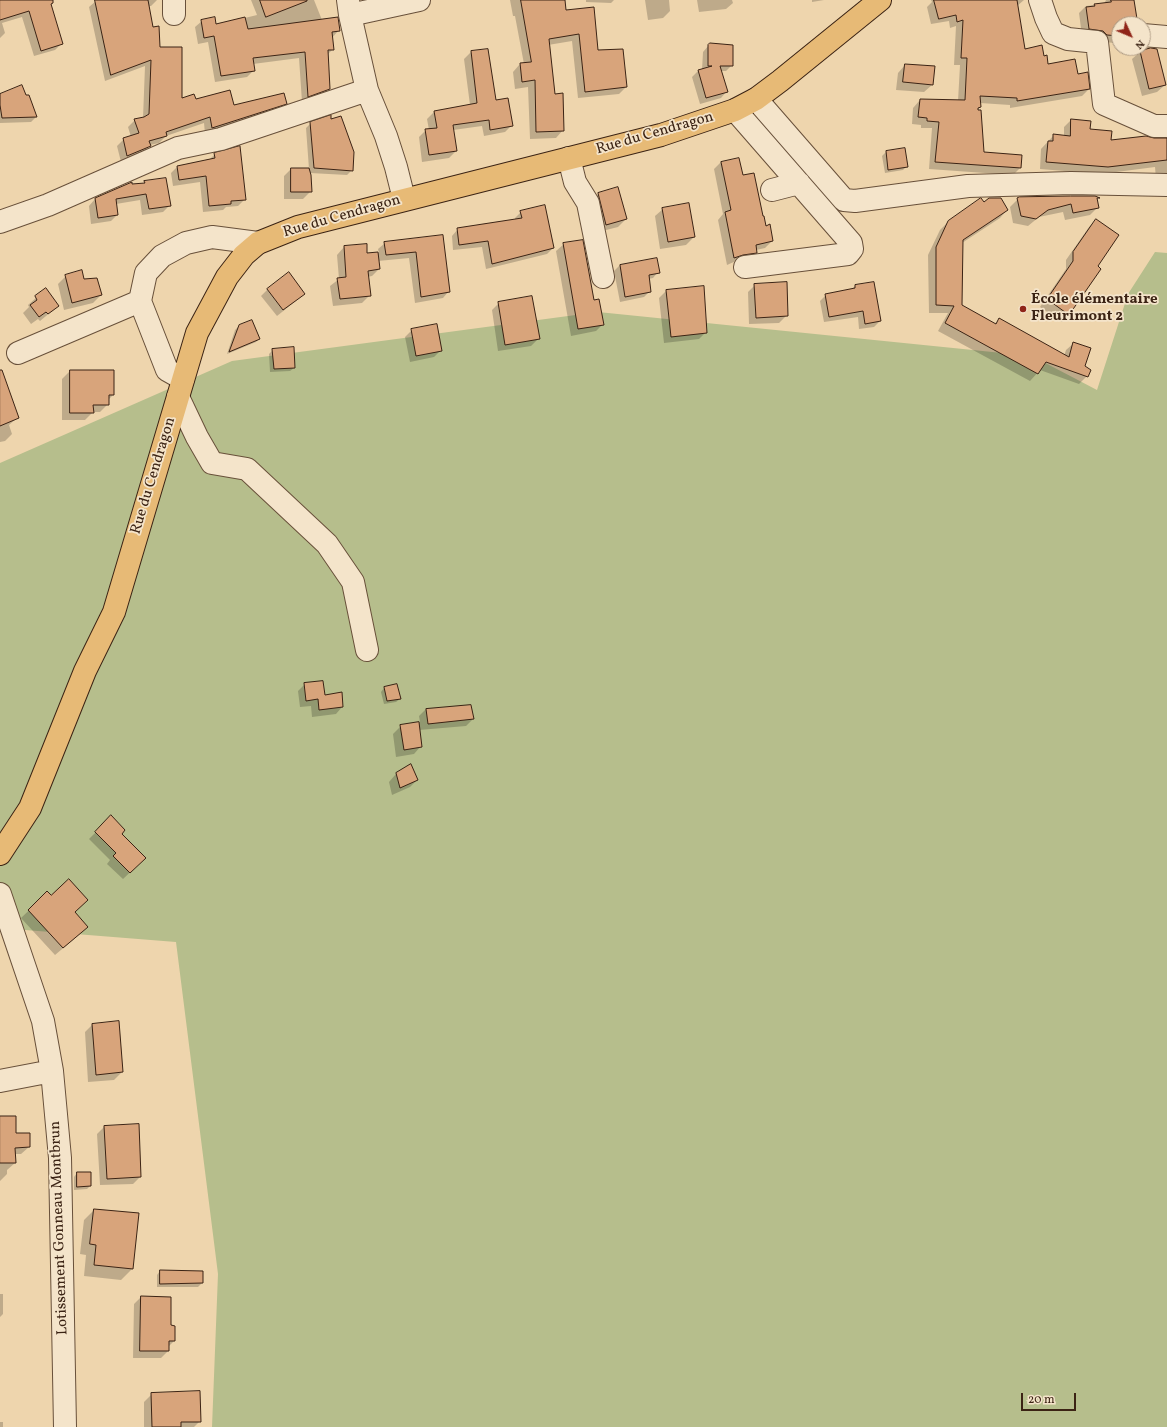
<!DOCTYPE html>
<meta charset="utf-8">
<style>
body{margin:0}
#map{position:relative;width:1167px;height:1427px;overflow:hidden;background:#eed5ad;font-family:Vollkorn,serif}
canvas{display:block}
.north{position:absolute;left:1111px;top:16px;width:40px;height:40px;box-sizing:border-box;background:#f4e4ca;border:1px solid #aa9781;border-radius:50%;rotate:134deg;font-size:11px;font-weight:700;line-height:16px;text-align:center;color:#3b2314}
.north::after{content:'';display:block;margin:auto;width:14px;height:18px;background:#8f2418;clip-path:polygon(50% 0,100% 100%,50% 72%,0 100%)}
.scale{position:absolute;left:1021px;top:1393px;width:55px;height:18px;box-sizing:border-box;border:2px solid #3b2314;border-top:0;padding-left:5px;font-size:12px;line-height:14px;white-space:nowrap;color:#3b2314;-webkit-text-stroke:3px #f4e4ca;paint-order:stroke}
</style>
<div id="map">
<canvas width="1167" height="1427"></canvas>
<div class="north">N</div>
<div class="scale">20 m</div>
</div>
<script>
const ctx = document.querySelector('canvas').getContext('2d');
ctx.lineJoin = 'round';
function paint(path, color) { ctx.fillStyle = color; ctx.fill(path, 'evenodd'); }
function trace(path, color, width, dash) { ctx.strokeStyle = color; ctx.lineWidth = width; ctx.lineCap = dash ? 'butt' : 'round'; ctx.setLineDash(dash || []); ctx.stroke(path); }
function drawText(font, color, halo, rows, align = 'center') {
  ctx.font = font + ' Vollkorn,serif'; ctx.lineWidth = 3.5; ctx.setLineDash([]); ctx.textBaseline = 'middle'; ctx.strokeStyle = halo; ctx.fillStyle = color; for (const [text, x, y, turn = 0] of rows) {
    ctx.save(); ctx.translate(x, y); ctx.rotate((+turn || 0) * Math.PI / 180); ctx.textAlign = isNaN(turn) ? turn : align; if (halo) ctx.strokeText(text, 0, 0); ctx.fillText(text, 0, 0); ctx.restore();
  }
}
paint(new Path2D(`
 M1155,252L1167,253V1427H212L218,1274L176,942L0,928V463L232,361L598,312L1032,356L1097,390L1128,294Z`), '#b6be8c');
paint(new Path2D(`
 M0,0H51L49,4L61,44L55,50L34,56L22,17L2,23L5,33L0,38Z
 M99,0H157L151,6H148L153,28L159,48L181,99L234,107L286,103L279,110L205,134L204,123L166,136L159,143L150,145L143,153L121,162L117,146L124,139L131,137L128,127L135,120L143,118L145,66L105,81L89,7L96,1Z
 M251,0H314L322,20L338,31L332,38L333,49L327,55L329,89L322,95L302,102L299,58L253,64L254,70L247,77L215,82L208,42L198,44L195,27L202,21L216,25L257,15Z
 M510,0H564L566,11L626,87L619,94L578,98L572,41L548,45L554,95L563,130L556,138L530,139L528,87L515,89L513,72L520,64H524L515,16H513Z
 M586,0H614L611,3L586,2Z
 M645,0H669L670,11L663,18L648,20Z
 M697,0H732L733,3L726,9L699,12Z
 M812,0H824L812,2Z
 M931,0H1024L1017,6L1024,50L1043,57L1048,65L1077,75L1089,89L1082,96L1010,108V105L980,103V107L977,110L983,153L1020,168L1013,175L929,169L932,128H921V125L912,124L913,108L920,100L958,101L960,65H954L956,26L950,28L949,21L931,24L927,7L932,2Z
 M1106,0H1133L1136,19L1130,24H1119V42L1118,43L1100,42L1082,36L1079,13L1086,6L1104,4Z
 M709,45L732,65L726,71H720L727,91L721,98L700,104L692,77L698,71L702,70L703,52Z
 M471,52L495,101L512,125L505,132L484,136L482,126L453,130L456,151L449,158L422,162L419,137L426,130H429L427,119L434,112L470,105L464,59Z
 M1140,52L1165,85L1157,92L1142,96L1132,59Z
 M905,65L932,85L924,92L896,90L898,73Z
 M0,95L36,117L31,122L0,123Z
 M330,120L352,170L347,175L310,173L311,191L303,199H284V176L291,169H309L306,128L311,123Z
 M1071,120L1110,141L1167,139V180L1156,179L1155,167L1101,174L1040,169L1041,149L1054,135L1064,136V127Z
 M904,149L907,166L903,170L885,173L882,156L886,152Z
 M215,154L245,199L238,206L226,207L223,210L203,212L200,182L173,186L171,173L177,167L208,161Z
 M721,162L742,176L772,241L765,248L756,250V253L749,259L736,261L727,265L718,220L723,214L714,169Z
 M145,182L170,205L163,212L142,215L140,200L116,204L117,215L111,221L91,224L89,206L95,199L132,185L143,184Z
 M618,189L626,219L618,227L598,232L590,202L598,194Z
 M1095,197L1098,198L1097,200L1098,207L1090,215L1065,220L1063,212L1039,217L1028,226L1013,223L1010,207L1018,199Z
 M984,203L1007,210L1000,218L962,243L961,306L994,324L999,320L1064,356L1066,350L1074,343L1087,376L1079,384L1040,370L1030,381L938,331L948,313H929L928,255L940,230L948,222Z
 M663,209L694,237L686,245L660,249L655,216Z
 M521,212L553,248L547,254L486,269L482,247L453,250L452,236L458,229L515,220V218Z
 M1096,220L1097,267L1069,315L1062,322L1040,307L1066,269V260L1089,227Z
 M442,236L449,291L443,298L415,303L409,258L378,261L379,269L372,276L367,277L370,295L362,303L333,306L330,286L339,279L337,255L344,247L366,254L379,253L378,249L385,243Z
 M564,244L593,301L603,324L596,331L571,336L556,251Z
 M656,259L658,272L653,278L648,279L650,291L644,297L620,302L614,271L620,265Z
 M66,276L83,280L101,295L93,303L64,310L58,284Z
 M755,285L786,316L779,323L749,324L748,292Z
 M855,286L880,321L874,327L859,329L858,317L824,322L820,301L826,295L851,290Z
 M46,289L58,306L40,321L38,319L31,324L23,313L29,307L28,305Z
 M268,289L304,294L297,300L277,316L261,296Z
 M666,291L706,332L699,339L664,343L659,298Z
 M499,303L538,339L531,346L498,351L492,310Z
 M239,326L259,339L256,342L227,354L235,330Z
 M412,330L441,350L434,357L410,362L405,337Z
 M273,350L294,368L290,371L270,372L269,354Z
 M70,371L113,395L108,400V404L100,412H93L85,420H62V379Z
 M0,397L18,417L9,425L12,434L5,441L0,442Z
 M305,684L324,696L342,707L336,714L312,717L311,706L300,707L298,691Z
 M384,688L400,699L396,702L384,704L381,692Z
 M470,706L473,719L466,726L419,730L421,746L414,754L396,757L393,734L401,726L420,722L419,716L426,709Z
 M396,774L417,780L410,787L392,795L389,782Z
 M111,817L120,834L145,858L123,879L107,864L110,860L89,839Z
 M47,893L74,912L80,934L55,955L21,918Z
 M92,1025L122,1072L114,1080L88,1082L85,1032Z
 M0,1117L29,1147L21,1154H15V1163L7,1170V1174L0,1181Z
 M138,1125L140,1177L133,1184L100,1185L97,1134L104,1127Z
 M77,1173L90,1186L87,1189L74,1190V1177Z
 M94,1210L132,1269L121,1280L84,1276L86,1255L80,1254L84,1220Z
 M160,1271L202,1283L198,1287H157V1275Z
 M0,1294H3V1314L0,1317Z
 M141,1297L170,1326H174V1341L168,1347V1351L161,1358H133L134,1304Z
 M152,1394L200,1421L194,1427H144V1402Z
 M0,1422H3V1427H0Z`), '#0003');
const building = new Path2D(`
 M0,0H53V3L51,4L63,44L41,51L29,11L0,20Z
 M95,0H148L153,27L159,26L160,47H182V98L194,94L196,99L230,90L234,105L284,93L287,104L212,128L210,117L166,132L167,136L149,141L151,146L127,156L123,138L139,133L134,119L144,117L149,114L151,60L111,75Z
 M260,0H307V1L266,17Z
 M521,0H565L566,10L594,7L598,50L623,49L627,87L585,92L579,34L549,39L555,94L563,93L564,131L536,132L535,80L522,82L520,63L531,62Z
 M934,0H1017L1025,49L1042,45L1044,56L1047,55L1048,64L1075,59L1078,74L1088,72L1090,89L1017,101V98L980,96L981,107L978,108V110H981L984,152L1022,155L1021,168L935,162L939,122L927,121V118L918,117L920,99L965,100L967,58H961L963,20L957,22L956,15L939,19Z
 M1111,0H1134L1137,19L1123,21L1124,24H1119V36L1107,35L1103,31L1089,29L1086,7L1095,6L1094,4L1111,2Z
 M215,17L216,24L245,17L248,29L338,17L340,31L332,32L334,50H328L330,89L308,97L305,52L253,58L255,71L221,76L214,36L204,38L201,20Z
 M710,43L733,45V66H720L728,92L706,98L698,70L712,66H708V45Z
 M1151,48L1157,49L1166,85L1149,89L1140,51Z
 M488,49L496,100L508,98L513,126L490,130L489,120L453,125L457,151L429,155L425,129L437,128L434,111L477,103L471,51Z
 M905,64L935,66L933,85L903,82Z
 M22,85L26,95H29L37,117L2,118L0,105V94Z
 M331,115V119L341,116L354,152L353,171L314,168L310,122Z
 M1071,119L1091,121L1090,129L1112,131L1111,140L1146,136L1154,138H1167V160L1108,167L1046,162L1048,141H1053V134L1070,136Z
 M240,146L246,200L231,201V204L209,206L206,176L179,180L177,166L215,158L214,153Z
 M905,148L908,167L888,170L886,151Z
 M739,158L743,175L754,173L763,216H764L766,226L770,224L773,241L756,245L757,253L743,255L734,258L725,212L731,210L721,162Z
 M291,168H309L311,175L312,192H291Z
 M166,178L171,206L149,209L146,194L116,199L118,215L98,218L95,198L132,182V184L145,183L144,181Z
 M618,187L627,219L606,225L598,193Z
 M1071,196H1095L1100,198H1097L1099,208L1073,213L1071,204L1048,210L1036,219L1021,216L1017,198L1019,197Z
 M981,198L984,202L989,198H1001L1008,210L963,240L962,305L996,324L999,318L1069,357L1073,342L1091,348L1085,366L1091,370L1088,377L1046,362L1038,374L945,323L954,306L936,305V247L948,221Z
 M689,203L695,237L668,242L662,208Z
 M545,205L554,248L492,264L488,241L459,245L457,228L522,218L520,211Z
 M1096,219L1119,235L1098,266L1101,269L1069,315L1047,299L1073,261V252Z
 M443,235L450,292L421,297L416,252L386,255L384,242Z
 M583,240L594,300L599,299L604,325L578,329L563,243Z
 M367,244V253L378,252L380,269L368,271L371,296L340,299L337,278L346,277L344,246Z
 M657,258L660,273L649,275L651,292L625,297L620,265Z
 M82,270L84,279L97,278L102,295L72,303L65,275Z
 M289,272L305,294L283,310L267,289Z
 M787,282L788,316L756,318L754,284Z
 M874,282L881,321L865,324L863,311L829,317L825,294L855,288V285Z
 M704,286L707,333L671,337L666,290Z
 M46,288L59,306L48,314L46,312L39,317L30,305L37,300L35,296Z
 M532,296L540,339L505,345L498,302Z
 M252,320L260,339L229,352L239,325Z
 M437,324L442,351L416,356L411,329Z
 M294,347L295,368L274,369L272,349Z
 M0,370H2L19,418L0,426Z
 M70,370H114V395H109V405H93L94,413H70Z
 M323,681L325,695L342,692L343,707L319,710L318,699L306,701L304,683Z
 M397,684L401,699L387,701L384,687Z
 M471,705L474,719L428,724L426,709Z
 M419,722L422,747L404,750L400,725Z
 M411,764L418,780L400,788L396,773Z
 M111,815L125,830L122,834L146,858L130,873L113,856L116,853L95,832Z
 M69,879L88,900L75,912L88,927L63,948L28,910L47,891L51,895Z
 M119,1021L123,1072L96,1075L92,1024Z
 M0,1116H16V1133H30V1147L15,1148L16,1163H0Z
 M139,1124L141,1177L107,1179L104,1126Z
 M77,1172H91V1186L77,1187Z
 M94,1209L139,1213L133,1269L94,1265L96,1245L90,1244Z
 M160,1270L203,1271V1283L160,1284Z
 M141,1296L171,1297V1325L175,1326V1341H169V1351H140Z
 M200,1391L201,1422H181V1427H152L151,1393Z`);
paint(building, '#d8a47b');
trace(building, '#3b2314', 1);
const minor = new Path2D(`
 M348,0L350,15L367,90L386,136L396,167L404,199
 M1040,0L1046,18L1053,33L1068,39L1097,42L1104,104L1154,126H1167
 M174,14V0
 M350,15L419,0
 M1143,35L1167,37
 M756,99L844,200L855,201L968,186L1071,183L1167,185
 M735,110L851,243L852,249L848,254L745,267
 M569,158L575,182L588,203L603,277
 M772,190L799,183
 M0,222L48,205L178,148L221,139L367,90
 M18,353L140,301
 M183,379L167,370L140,301L146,273L162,256L186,243L212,237L258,243
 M178,397L197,437L212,463L247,469L327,544L353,582L367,650
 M0,894L43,1021L52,1071L60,1158L65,1427
 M0,1081L52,1071`);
const major = new Path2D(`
 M0,854L30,808L85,671L114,612L197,333L227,277L244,255L258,243L298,227L661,135L735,110L756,99L780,81L880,0`);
trace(minor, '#68503a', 24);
trace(major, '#3b2314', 24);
trace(minor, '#f4e4ca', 22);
trace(major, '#e7ba76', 22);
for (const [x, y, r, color] of [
 [1023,309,4,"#8f2418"]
]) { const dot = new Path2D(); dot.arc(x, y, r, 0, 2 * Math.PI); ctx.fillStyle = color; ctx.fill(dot); trace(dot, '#f4e4ca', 1.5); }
drawText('15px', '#3b2314', '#f4e4ca', [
 ["Rue du Cendragon",655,134,-16],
 ["Rue du Cendragon",342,217,-16],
 ["Rue du Cendragon",154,476,-73],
 ["Lotissement Gonneau Montbrun",60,1228,-92]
]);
drawText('bold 15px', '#3b2314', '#f4e4ca', [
 ["École élémentaire",1031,300],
 ["Fleurimont 2",1031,317]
], 'left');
</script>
